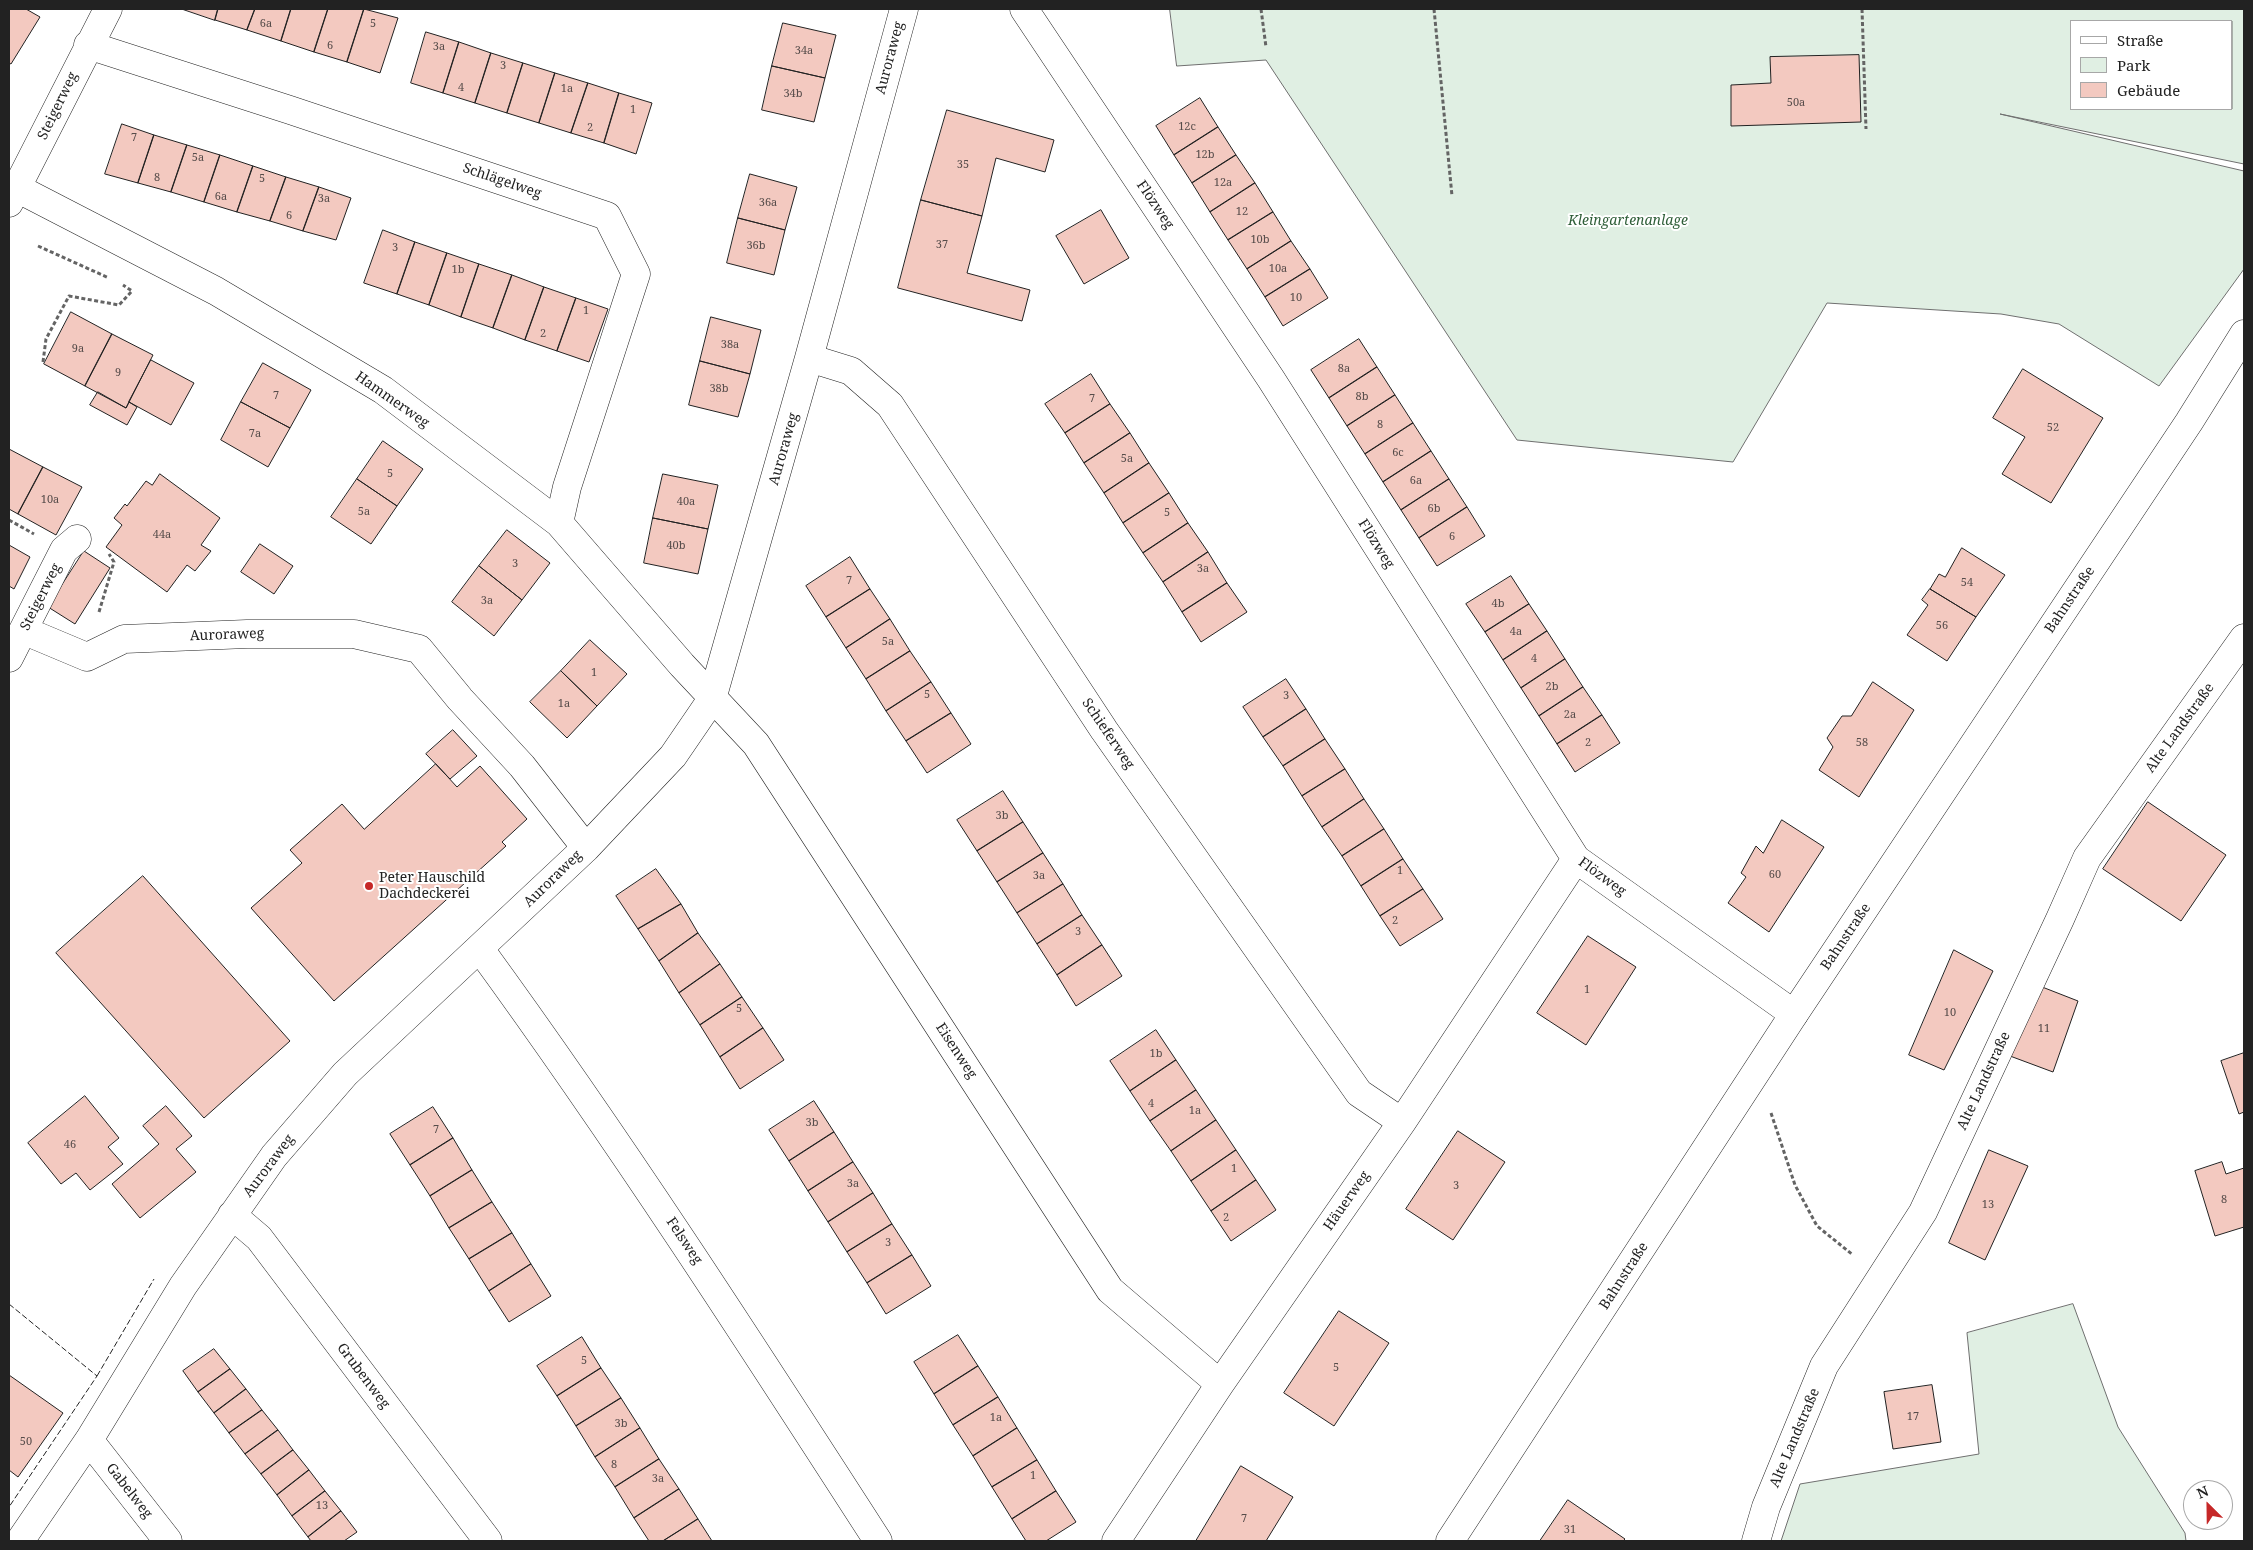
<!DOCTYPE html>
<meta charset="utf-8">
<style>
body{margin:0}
#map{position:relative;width:2253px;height:1550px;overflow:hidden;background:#fff;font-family:"Noto Serif",serif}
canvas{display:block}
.frame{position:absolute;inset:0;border:10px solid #222;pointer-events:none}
.legend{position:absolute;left:2070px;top:20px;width:162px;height:90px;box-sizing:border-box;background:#fff;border:1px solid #a7a7a7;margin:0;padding:6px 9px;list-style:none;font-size:15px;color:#222}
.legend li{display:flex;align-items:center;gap:10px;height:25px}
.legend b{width:25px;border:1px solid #a7a7a7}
.north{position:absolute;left:2183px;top:1480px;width:50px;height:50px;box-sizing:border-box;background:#fff;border:1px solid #a7a7a7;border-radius:50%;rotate:337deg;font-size:14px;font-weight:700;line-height:20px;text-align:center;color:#222}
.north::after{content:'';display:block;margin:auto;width:18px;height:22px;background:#c62828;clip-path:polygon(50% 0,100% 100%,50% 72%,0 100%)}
</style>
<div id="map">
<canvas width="2253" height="1550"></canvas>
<div class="frame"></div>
<ul class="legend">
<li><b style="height:6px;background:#fff"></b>Straße</li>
<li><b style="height:14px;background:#e0efe3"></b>Park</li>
<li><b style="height:14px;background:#f3c9c0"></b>Gebäude</li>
</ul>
<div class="north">N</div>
</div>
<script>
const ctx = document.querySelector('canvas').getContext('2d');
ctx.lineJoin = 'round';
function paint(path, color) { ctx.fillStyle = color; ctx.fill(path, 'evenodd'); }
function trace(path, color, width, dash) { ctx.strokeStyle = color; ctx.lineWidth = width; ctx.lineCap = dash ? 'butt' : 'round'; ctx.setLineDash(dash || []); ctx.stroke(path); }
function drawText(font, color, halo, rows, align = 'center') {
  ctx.font = font + ' "Noto Serif",serif'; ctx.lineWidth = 4; ctx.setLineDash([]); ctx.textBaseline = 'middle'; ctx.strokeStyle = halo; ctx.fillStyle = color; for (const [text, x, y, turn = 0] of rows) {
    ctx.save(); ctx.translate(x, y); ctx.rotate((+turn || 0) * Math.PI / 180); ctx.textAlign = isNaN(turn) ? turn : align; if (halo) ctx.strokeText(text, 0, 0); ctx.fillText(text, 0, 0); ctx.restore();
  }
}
const green = new Path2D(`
 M1170,9H2244V164L2000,114L2244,171V269L2159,386L2059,324L2001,314L1827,303L1733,462L1517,440L1266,60L1177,66ZM2072,21H2232V109H2072Z
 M2073,1304L2118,1427L2185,1533L2186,1541H1781L1800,1484L1979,1454L1967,1333Z`);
paint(green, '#e0efe3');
trace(green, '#6f6f6f', 1);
const building = new Path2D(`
 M9,9H26L40,17L11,64L9,63Z
 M182,9H218L215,20Z
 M218,9H255L247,30L215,20Z
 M255,9H291L281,41L247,30Z
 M291,9H328L314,52L281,41Z
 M328,9H364L347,62L314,52Z
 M364,9L398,18L380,73L347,62Z
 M783,23L836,35L825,78L772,66Z
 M426,32L459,42L443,93L411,83Z
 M459,42L491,53L475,103L443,93Z
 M491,53L523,63L507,113L475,103Z
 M1859,55L1861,122L1731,126V85L1771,83L1770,57Z
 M523,63L555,73L539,123L507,113Z
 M772,66L825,78L814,122L762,110Z
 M555,73L588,83L571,133L539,123Z
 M588,83L619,93L604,143L571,133Z
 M619,93L652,103L636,154L604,143Z
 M1200,98L1218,127L1174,155L1156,126Z
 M947,110L1054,140L1045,172L996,158L982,216L921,200Z
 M122,124L154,135L138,183L105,174Z
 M1218,127L1236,155L1192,183L1174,155Z
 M154,135L187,145L171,192L138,183Z
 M187,145L220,155L204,202L171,192Z
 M220,155L253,166L237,212L204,202Z
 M1236,155L1255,183L1210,212L1192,183Z
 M253,166L286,177L270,221L237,212Z
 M750,174L797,187L785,230L738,218Z
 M286,177L319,187L303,231L270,221Z
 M1255,183L1273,212L1228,240L1210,212Z
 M319,187L351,198L336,240L303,231Z
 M921,200L982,216L967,273L1030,290L1022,321L898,288Z
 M1101,210L1129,258L1084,284L1056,236Z
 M1273,212L1291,241L1247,269L1228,240Z
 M738,218L785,230L774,275L727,263Z
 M383,230L415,242L397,294L364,283Z
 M1291,241L1310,269L1265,297L1247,269Z
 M415,242L447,253L429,305L397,294Z
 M447,253L479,264L461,317L429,305Z
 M479,264L512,275L493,328L461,317Z
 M1310,269L1328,298L1283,326L1265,297Z
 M512,275L544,287L525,340L493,328Z
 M544,287L576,298L557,351L525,340Z
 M576,298L608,309L589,362L557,351Z
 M71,312L112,334L85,386L44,364Z
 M711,317L761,330L750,374L700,361Z
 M112,334L153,355L126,408L85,386Z
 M1359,339L1377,367L1329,398L1311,370Z
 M151,360L194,383L171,425L129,402Z
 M700,361L750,374L738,417L689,405Z
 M263,363L311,390L290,428L241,402Z
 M1377,367L1395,395L1347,426L1329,398Z
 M2023,369L2103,418L2051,503L2002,474L2025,437L1993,418Z
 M1091,374L1110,404L1065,433L1045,404Z
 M98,392L126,408L129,402L137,407L127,425L90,405Z
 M1395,395L1413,423L1365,454L1347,426Z
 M241,402L290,428L268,467L221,440Z
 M1110,404L1130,433L1084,463L1065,433Z
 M1413,423L1431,451L1383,482L1365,454Z
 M1130,433L1149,463L1104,493L1084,463Z
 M383,441L423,469L397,506L357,479Z
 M9,449L43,467L18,514L9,509Z
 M1431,451L1449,479L1401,510L1383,482Z
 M1149,463L1169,493L1123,523L1104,493Z
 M43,467L82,487L56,535L18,514Z
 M160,474L220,518L201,545L211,551L195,571L187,565L167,592L106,547L122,525L114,518L125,504L127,506L146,481L152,485Z
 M663,474L718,485L708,529L653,518Z
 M357,479L397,506L371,544L331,517Z
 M1449,479L1467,507L1419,538L1401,510Z
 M1169,493L1188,523L1143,553L1123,523Z
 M1467,507L1485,536L1437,566L1419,538Z
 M653,518L708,529L698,574L644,563Z
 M1188,523L1208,552L1163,582L1143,553Z
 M507,530L550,563L522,600L479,566Z
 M260,544L293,566L274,594L241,572Z
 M9,545L30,557L14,589L9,586Z
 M1962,548L2005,575L1976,617L1930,589L1939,574L1945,577Z
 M84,551L110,568L75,624L48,607Z
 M1208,552L1227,583L1182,612L1163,582Z
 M850,557L870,589L826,617L806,586Z
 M479,566L522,600L494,636L452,602Z
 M1511,576L1529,604L1485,632L1466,604Z
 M1227,583L1247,612L1201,642L1182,612Z
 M870,589L890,619L846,648L826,617Z
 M1930,589L1976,617L1947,661L1907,635L1928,605L1922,600Z
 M1529,604L1547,631L1503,660L1485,632Z
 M890,619L910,651L866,679L846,648Z
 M1547,631L1565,659L1521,688L1503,660Z
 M590,640L627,674L597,706L561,671Z
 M910,651L931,682L886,711L866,679Z
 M1565,659L1583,687L1539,716L1521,688Z
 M561,671L597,706L567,738L530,702Z
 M1286,679L1306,709L1263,737L1243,707Z
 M931,682L951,713L906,741L886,711Z
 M1873,682L1914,710L1859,797L1819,770L1833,747L1827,738L1842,716H1851Z
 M1583,687L1602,715L1557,744L1539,716Z
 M1306,709L1325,739L1283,766L1263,737Z
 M951,713L971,744L927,773L906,741Z
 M1602,715L1620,743L1575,772L1557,744Z
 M453,730L477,756L450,779L426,754Z
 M1325,739L1345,769L1302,796L1283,766Z
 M436,764L457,787L480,766L527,819L502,842L506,846L334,1001L251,908L302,863L290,850L342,804L364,829Z
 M1345,769L1364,799L1322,827L1302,796Z
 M1003,791L1023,822L977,851L957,820Z
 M1364,799L1384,829L1342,856L1322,827Z
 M2148,802L2226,855L2181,921L2103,869Z
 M1782,820L1824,847L1769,932L1728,903L1746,877L1741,873L1756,846L1763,853Z
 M1023,822L1043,853L997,882L977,851Z
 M1384,829L1403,859L1361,886L1342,856Z
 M1043,853L1063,884L1017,913L997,882Z
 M1403,859L1423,889L1380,916L1361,886Z
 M656,869L681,904L638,929L616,896Z
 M143,876L290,1041L204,1118L56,953Z
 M1063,884L1082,915L1037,944L1017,913Z
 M1423,889L1443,919L1400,946L1380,916Z
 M681,904L698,933L659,961L638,929Z
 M1082,915L1102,945L1057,975L1037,944Z
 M698,933L720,964L679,993L659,961Z
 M1588,936L1636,967L1586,1045L1537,1013Z
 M1102,945L1122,976L1076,1006L1057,975Z
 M1954,950L1993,971L1944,1070L1909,1055Z
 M720,964L742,997L700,1025L679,993Z
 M2037,985L2078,1001L2053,1072L2010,1056Z
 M742,997L763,1028L720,1057L700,1025Z
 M763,1028L784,1060L740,1089L720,1057Z
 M1156,1030L1176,1060L1130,1091L1110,1061Z
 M2244,1053V1112L2239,1114L2221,1061Z
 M1176,1060L1196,1090L1150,1121L1130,1091Z
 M1196,1090L1216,1120L1171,1151L1150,1121Z
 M85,1096L119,1138L108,1147L123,1164L90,1190L76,1173L61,1184L28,1143Z
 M814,1101L834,1132L789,1161L769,1130Z
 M166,1106L192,1136L176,1149L196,1172L140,1218L112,1184L159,1144L143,1126Z
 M433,1107L453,1138L410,1165L390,1134Z
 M1216,1120L1236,1150L1191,1181L1171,1151Z
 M1458,1131L1505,1162L1453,1240L1406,1209Z
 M834,1132L853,1162L808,1191L789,1161Z
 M453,1138L472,1170L430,1196L410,1165Z
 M1236,1150L1256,1180L1211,1211L1191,1181Z
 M1989,1150L2028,1166L1985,1260L1949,1243Z
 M853,1162L873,1193L828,1222L808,1191Z
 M2222,1162L2226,1174L2244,1168V1227L2215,1236L2195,1171Z
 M472,1170L492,1202L449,1228L430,1196Z
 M1256,1180L1276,1210L1231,1241L1211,1211Z
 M873,1193L892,1224L847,1252L828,1222Z
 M492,1202L512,1233L469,1259L449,1228Z
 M892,1224L912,1255L867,1283L847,1252Z
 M512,1233L531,1264L489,1291L469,1259Z
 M912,1255L931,1286L886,1314L867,1283Z
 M531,1264L551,1296L509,1322L489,1291Z
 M1339,1311L1389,1343L1334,1426L1284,1393Z
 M958,1335L978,1366L934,1394L914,1362Z
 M582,1337L601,1368L557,1396L537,1366Z
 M214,1349L230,1369L198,1392L183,1371Z
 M978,1366L998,1397L953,1425L934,1394Z
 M601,1368L621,1398L576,1426L557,1396Z
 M230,1369L246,1389L214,1413L198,1392Z
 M9,1375L63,1413L18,1477L9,1470Z
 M1932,1385L1941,1442L1893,1449L1884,1392Z
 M246,1389L262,1410L229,1433L214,1413Z
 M998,1397L1017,1428L973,1456L953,1425Z
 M621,1398L640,1428L595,1457L576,1426Z
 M262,1410L278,1430L245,1454L229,1433Z
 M640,1428L659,1459L615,1487L595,1457Z
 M1017,1428L1037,1460L992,1487L973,1456Z
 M278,1430L293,1450L261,1474L245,1454Z
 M293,1450L309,1470L277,1495L261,1474Z
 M659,1459L679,1489L634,1518L615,1487Z
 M1037,1460L1056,1491L1012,1519L992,1487Z
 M1241,1466L1293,1497L1266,1541H1196Z
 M309,1470L325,1491L292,1516L277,1495Z
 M679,1489L698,1519L663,1541H649L634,1518Z
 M325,1491L341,1511L308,1537L292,1516Z
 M1056,1491L1076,1522L1046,1541H1026L1012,1519Z
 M1568,1500L1625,1539L1623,1541H1540Z
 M341,1511L357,1532L344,1541H311L308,1537Z
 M698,1519L712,1541H663Z`);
paint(building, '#f3c9c0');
trace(building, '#222', 1);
const minor = new Path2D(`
 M1024,9L1271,379L1576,859L1794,1014
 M88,45L290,110L607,216L636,274L567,487L559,523
 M9,184L216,291L383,390L559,523L682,665L756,744L1110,1290L1220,1384
 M9,203L108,9
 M809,358L851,371L890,405L1104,730L1359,1093L1402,1122
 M25,631L87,657L124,639L247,634H354L419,649L460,699L522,766L586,848
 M9,658L64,550L77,539
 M480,949C620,1141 749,1341 878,1541
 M232,1215L259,1238L488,1541
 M89,1440L168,1541
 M20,1541L89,1440L183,1286L274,1156L345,1074L586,848L673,756L712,699L809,358L904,9
 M1116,1541L1220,1384L1402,1122L1576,859
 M1756,1541L1766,1507L1824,1366L1923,1212L2060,919L2087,858L2244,638`);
const major = new Path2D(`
 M1450,1541L1794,1014L2189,422L2244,334`);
trace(minor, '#222', 29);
trace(major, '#222', 29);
trace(new Path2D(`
 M1261,9L1266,47
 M1434,9L1452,196
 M1862,9L1866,129
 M38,246L109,278
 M43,362L46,339L69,296L119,305L132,291L123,285
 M9,520L34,534
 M99,612L114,562L109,554
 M1771,1113L1795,1185L1817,1226L1853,1255`), '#646464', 3, [4, 2.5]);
trace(minor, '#fff', 28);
trace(major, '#fff', 28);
trace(new Path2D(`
 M9,1304L97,1376L9,1507
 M97,1376L154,1279`), '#222', 1, [6, 2.5]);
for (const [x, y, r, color] of [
 [369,886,5,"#c62828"]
]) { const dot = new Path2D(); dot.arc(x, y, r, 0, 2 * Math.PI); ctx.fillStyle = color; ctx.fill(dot); trace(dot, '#fff', 2); }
drawText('11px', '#564c4a', null, [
 ["6a",266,24],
 ["5",373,24],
 ["6",330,46],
 ["3a",439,47],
 ["34a",804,51],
 ["3",503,66],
 ["4",461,88],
 ["1a",567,89],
 ["34b",793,94],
 ["50a",1796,103],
 ["1",633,110],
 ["12c",1187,127],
 ["2",590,128],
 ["7",134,138],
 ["12b",1205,155],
 ["5a",198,158],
 ["35",963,165],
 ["8",157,178],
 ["5",262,179],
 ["12a",1223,183],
 ["6a",221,197],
 ["3a",324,199],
 ["36a",768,203],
 ["12",1242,212],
 ["6",289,216],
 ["10b",1260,240],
 ["37",942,245],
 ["36b",756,246],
 ["3",395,248],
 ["10a",1278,269],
 ["1b",458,270],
 ["10",1296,298],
 ["1",586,311],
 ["2",543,334],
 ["38a",730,345],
 ["9a",78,349],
 ["8a",1344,369],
 ["9",118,373],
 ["38b",719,389],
 ["7",276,396],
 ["8b",1362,397],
 ["7",1092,399],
 ["8",1380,425],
 ["52",2053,428],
 ["7a",255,434],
 ["6c",1398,453],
 ["5a",1127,459],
 ["5",390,474],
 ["6a",1416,481],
 ["10a",50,500],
 ["40a",686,502],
 ["6b",1434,509],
 ["5a",364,512],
 ["5",1167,513],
 ["44a",162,535],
 ["6",1452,537],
 ["40b",676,546],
 ["3",515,564],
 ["3a",1203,569],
 ["7",849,581],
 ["54",1967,583],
 ["3a",487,601],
 ["4b",1498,604],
 ["56",1942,626],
 ["4a",1516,632],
 ["5a",888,642],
 ["4",1534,659],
 ["1",594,673],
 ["2b",1552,687],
 ["5",927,695],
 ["3",1286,696],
 ["1a",564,704],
 ["2a",1570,715],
 ["2",1588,743],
 ["58",1862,743],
 ["3b",1002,816],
 ["1",1400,871],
 ["60",1775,875],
 ["3a",1039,876],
 ["2",1395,921],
 ["3",1078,932],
 ["1",1587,990],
 ["5",739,1009],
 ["10",1950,1013],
 ["11",2044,1029],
 ["1b",1156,1054],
 ["4",1151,1104],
 ["1a",1195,1111],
 ["3b",812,1123],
 ["7",436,1130],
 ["46",70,1145],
 ["1",1234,1169],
 ["3a",853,1184],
 ["3",1456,1186],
 ["8",2224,1200],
 ["13",1988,1205],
 ["2",1226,1218],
 ["3",888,1243],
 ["5",584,1361],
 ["5",1336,1368],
 ["17",1913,1417],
 ["1a",996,1418],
 ["3b",621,1424],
 ["50",26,1442],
 ["8",614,1465],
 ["1",1033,1476],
 ["3a",658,1479],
 ["13",322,1506],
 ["7",1244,1519],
 ["31",1570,1530]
]);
drawText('14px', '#222', '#fff', [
 ["Auroraweg",890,58,-75],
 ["Steigerweg",58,106,-64],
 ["Schlägelweg",502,181,19],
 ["Flözweg",1155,205,56],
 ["Hammerweg",392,400,35],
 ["Auroraweg",784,449,-74],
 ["Flözweg",1376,544,58],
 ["Steigerweg",41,597,-63],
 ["Bahnstraße",2070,600,-56],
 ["Auroraweg",227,635,-2],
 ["Alte Landstraße",2180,728,-54],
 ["Schieferweg",1108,734,56],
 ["Flözweg",1602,877,36],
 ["Auroraweg",553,879,-44],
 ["Bahnstraße",1846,937,-56],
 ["Eisenweg",956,1051,57],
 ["Alte Landstraße",1984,1081,-65],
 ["Auroraweg",269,1166,-53],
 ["Häuerweg",1347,1201,-55],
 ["Felsweg",684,1241,56],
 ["Bahnstraße",1624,1276,-57],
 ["Grubenweg",363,1376,53],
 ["Alte Landstraße",1795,1438,-67],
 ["Gabelweg",129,1491,52]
]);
drawText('italic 14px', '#2f5e38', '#fff', [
 ["Kleingartenanlage",1628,221]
]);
drawText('14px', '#222', '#fff', [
 ["Peter Hauschild",379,878],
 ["Dachdeckerei",379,894]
], 'left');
</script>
